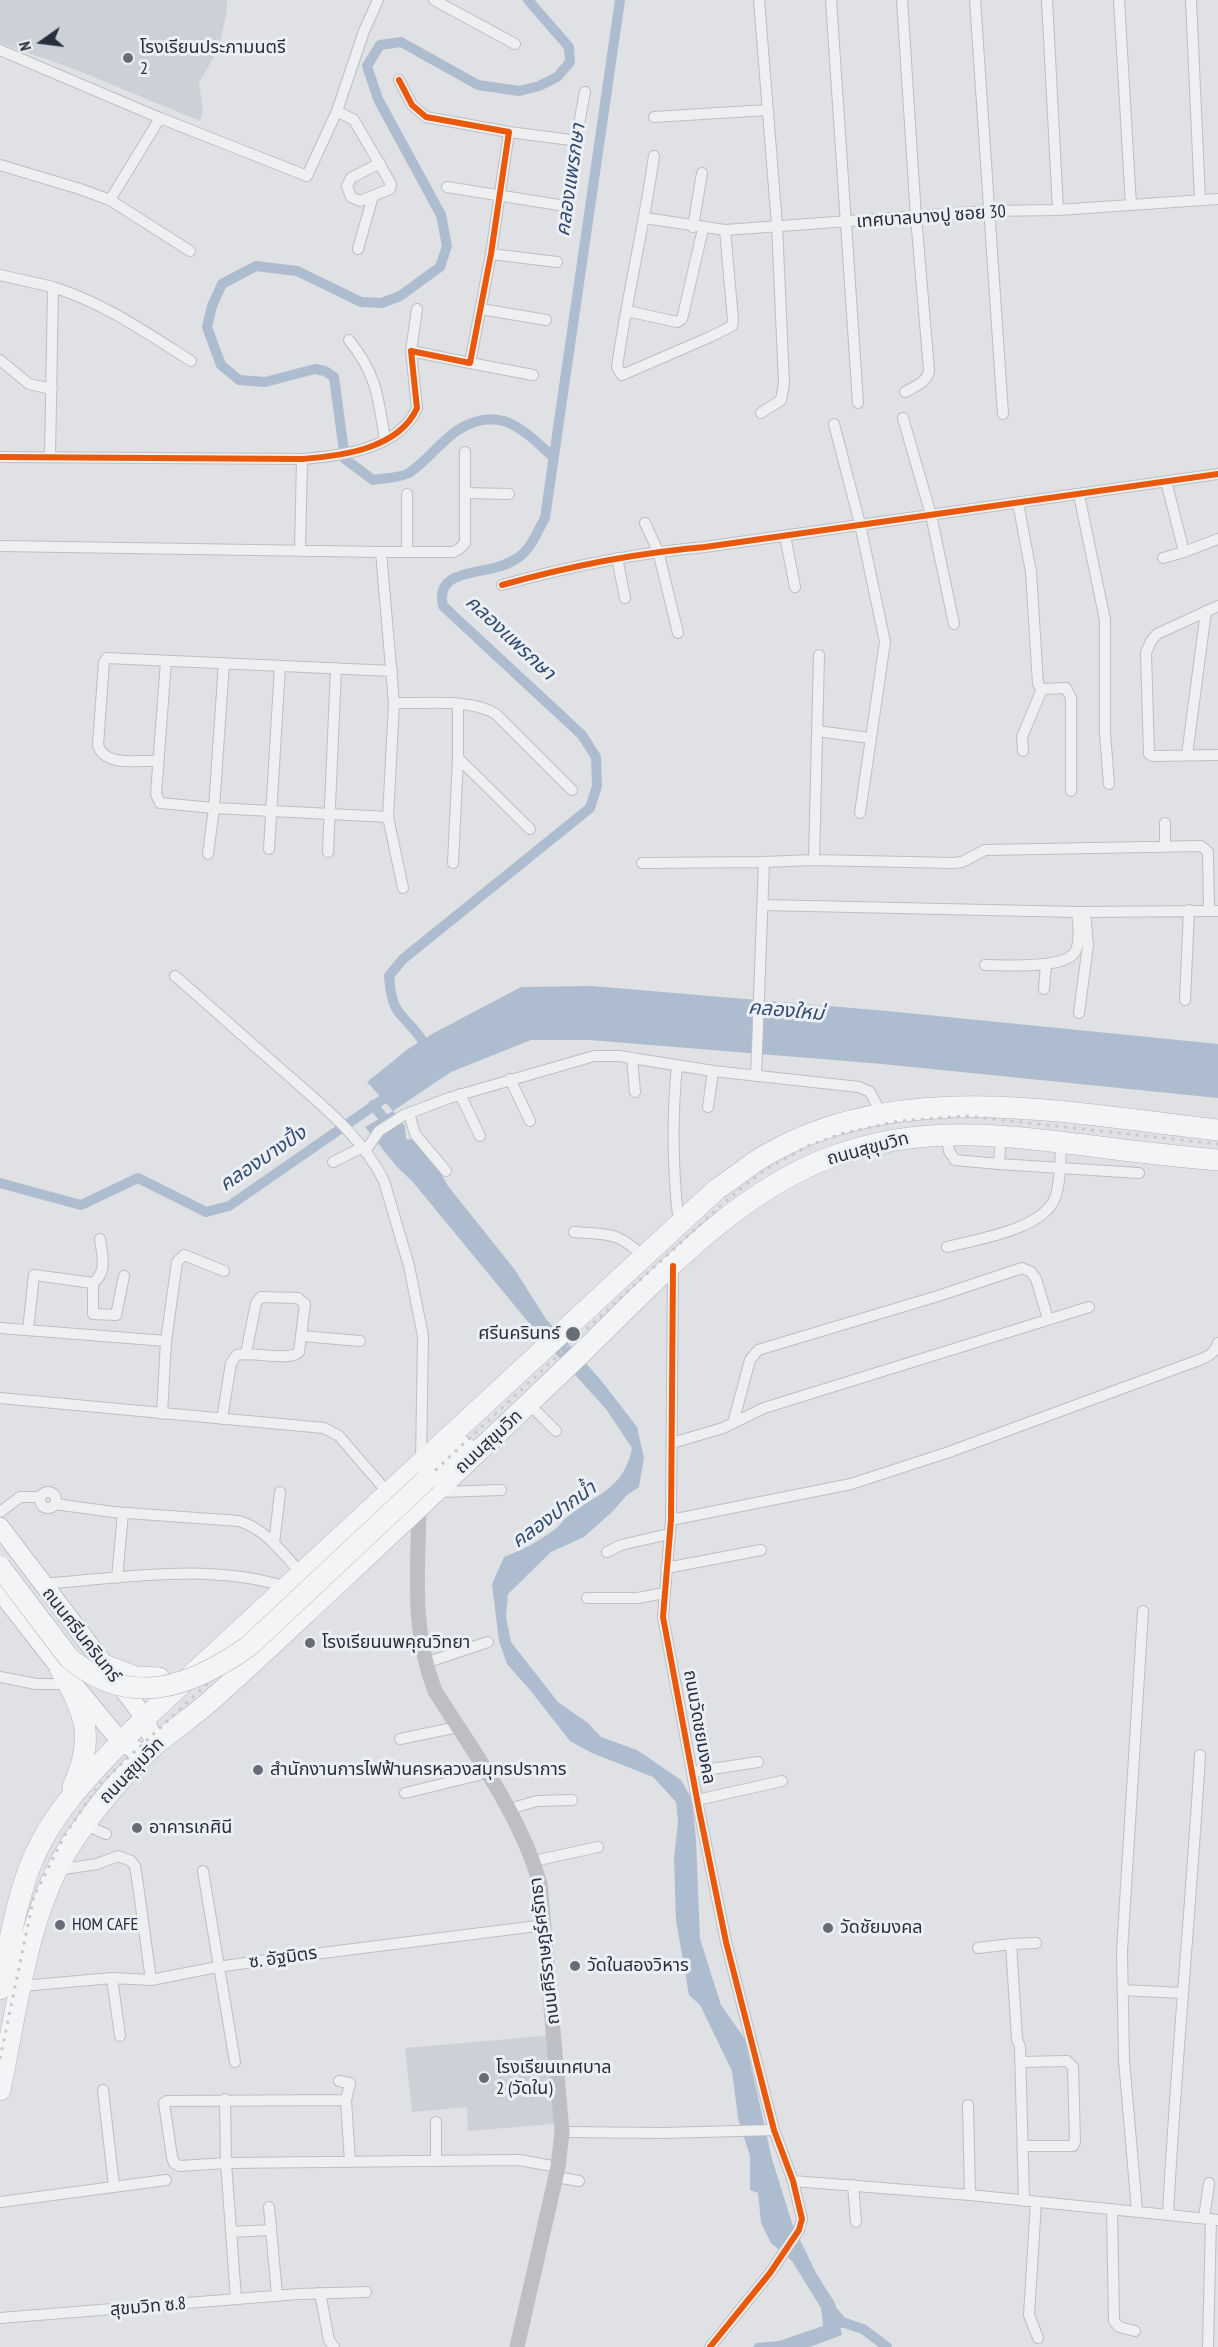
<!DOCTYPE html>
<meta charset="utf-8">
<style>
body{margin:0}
#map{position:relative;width:1218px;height:2347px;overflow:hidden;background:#dfe1e4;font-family:"PT Sans Narrow",sans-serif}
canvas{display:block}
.north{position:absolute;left:12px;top:12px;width:60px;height:60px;-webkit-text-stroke:4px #eceff4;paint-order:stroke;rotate:256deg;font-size:16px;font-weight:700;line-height:24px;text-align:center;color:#272e3d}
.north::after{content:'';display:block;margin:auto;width:21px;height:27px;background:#272e3d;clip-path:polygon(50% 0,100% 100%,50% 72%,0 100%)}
</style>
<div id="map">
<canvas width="1218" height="2347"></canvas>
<div class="north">N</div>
</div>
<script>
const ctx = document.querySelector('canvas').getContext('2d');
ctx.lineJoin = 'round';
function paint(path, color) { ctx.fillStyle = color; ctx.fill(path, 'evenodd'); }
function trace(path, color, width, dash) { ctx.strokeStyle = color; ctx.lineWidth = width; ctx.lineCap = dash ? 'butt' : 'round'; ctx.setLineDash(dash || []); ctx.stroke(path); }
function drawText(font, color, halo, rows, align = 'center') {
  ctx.font = font + ' "PT Sans Narrow","Noto Sans Thai",sans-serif'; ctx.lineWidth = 6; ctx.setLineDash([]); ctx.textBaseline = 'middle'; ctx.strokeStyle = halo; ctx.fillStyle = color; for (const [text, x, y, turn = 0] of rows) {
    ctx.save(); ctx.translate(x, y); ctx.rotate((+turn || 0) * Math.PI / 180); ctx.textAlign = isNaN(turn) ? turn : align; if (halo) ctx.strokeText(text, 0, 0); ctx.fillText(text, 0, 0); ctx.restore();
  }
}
paint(new Path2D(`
 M0,0H227V10L219,48L199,83L203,111L200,121L74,69L0,43Z
 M555,2035L564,2123L468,2131L467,2107L412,2112L405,2048Z`), '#cdd0d7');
paint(new Path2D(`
 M592,986L887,1011L1218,1044V1098L882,1064L590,1040H531L451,1072L393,1111L405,1126L406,1139L418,1140L435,1163L448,1186L515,1270L546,1319L600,1379L637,1427L644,1458L639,1487L627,1495L613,1511L584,1537L551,1552L508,1594L506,1617L511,1642L558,1702L588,1723L601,1737L637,1750L681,1780L692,1799L696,1840L700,1939L721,2005L745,2039L772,2159L792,2223L816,2273L835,2303L842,2335L810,2347H753L756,2343L779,2341L823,2326L821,2308L792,2261L771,2243L761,2223L758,2193L750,2190V2156L738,2118L732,2071L700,2005L689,1995L676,1920L674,1858L678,1821L676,1802L653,1777L592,1753L570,1741L530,1690L507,1664L499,1641L492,1584L504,1557C522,1550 538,1542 554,1530C559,1527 562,1521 567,1517C595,1494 624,1490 632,1448L606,1409L538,1334L412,1181L397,1167L365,1127L393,1111L367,1082L408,1049L432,1034L521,987Z`), '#adbdcf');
trace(new Path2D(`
 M528,0L569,47L570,62L557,77L539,86L519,91L478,85L401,42L380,45L367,66L378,99L441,215L447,246L440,267L400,296L382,303L361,302L297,271L256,266L222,284L212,306L207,327L221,365L239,380L265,382L315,369L325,371L334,377L345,459L373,480C384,478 400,478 409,473C427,461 440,442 458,430C499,404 523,429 553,457
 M422,1040C402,1011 392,1018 389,976L403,959L590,808L597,786L596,757L582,735L443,606C435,571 475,574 498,567C505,565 513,561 519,557C531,549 538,530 545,518L620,0
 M373,1105L390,1126
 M0,1183L81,1205L138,1178L206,1212L229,1206L395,1091
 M842,2322L863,2329L887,2347
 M827,2330L842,2322L828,2306`), '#adbdcf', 10);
const street = new Path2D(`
 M434,0L515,44
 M759,0L777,225L784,383L781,400L761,413
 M831,0L858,403
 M902,0L916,217L929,370C928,382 915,386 905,392
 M975,0L1003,414
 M1047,0L1058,210
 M1119,0L1131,205
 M1191,0L1200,200
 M0,50L160,118L307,176L337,111L364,31L378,0
 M337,111L354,120L391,184L390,189L360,201L351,197L347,186L351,178L380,163
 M654,117L768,110
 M509,132L571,140L577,134L585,92
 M654,156C644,227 627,296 617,367L622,375L710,337L732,326L733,320L725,230
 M0,165L80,189L110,200L160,118
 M447,187L565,206
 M110,200L190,251
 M645,218L725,230L988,211L1058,210L1218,199
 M693,227L702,173
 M358,249L373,196
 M491,254L557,262
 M0,275L53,287L50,457
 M53,287C104,303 147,333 191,361
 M481,309L546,320
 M627,311L677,322L682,319L703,229
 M349,340C377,375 378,397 385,440
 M411,351L417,309
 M0,360L29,384L52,389
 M470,363L533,375
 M903,418L931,515L954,624
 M834,424L860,524L885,642L860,813
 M0,457L302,459C341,456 399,449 417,408L411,351L470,363L491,254L509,132L426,117L412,105L399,80
 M1166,481L1184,552L1218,539
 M465,493L509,494
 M407,494V552
 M1079,495L1105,620V733L1109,784
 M1018,503L1031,572L1038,684L1042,689L1066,688L1071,698V791
 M645,523L658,551L678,633
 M785,536L795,587
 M0,546L381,552H453L459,549L465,543V452
 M300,550L302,459
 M381,552L394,703L388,817L403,888
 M617,558L625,598
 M1163,558L1184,552
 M502,585C570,566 635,553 705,547L1218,474
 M1218,606L1157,634L1151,641L1146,653L1149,754L1153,756L1218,755
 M166,661L156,794L160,803L214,808L388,817
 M394,703C424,704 470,698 496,714L572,790
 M817,731L870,738
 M1023,751L1022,737L1042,689
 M1187,755L1206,611
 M458,758L530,829
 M158,761C139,760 104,767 98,745L104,662L107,658L392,671
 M1165,823V846
 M269,849L280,666
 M328,852L336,668
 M208,854L214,808L224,663
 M814,860L819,655
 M453,863L458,758V704
 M642,863L764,862
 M763,905L1077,912L1218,911
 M985,965C1004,965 1069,970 1076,950C1081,939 1078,923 1077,912
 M175,976C211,1007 246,1039 282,1070C319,1103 362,1136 384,1181L409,1266L423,1336L421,1461
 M1044,989L1046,964
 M1185,1000L1189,910
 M1079,1013L1088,945L1085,912
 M632,1058L635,1092
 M677,1066C672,1116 673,1175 679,1225
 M756,1076L764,862L814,860L954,863L962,862L985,850L1201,846L1208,852L1209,911
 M510,1079L530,1121
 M460,1094L480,1136
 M708,1107L713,1071
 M409,1113L415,1134L446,1171
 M946,1133L949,1151L955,1160L999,1164
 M1001,1135L999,1164L1139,1173
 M366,1150L379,1131L404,1115L449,1098L594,1056H619L713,1071L859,1087L870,1092L882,1115
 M333,1162L363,1147
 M574,1232C610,1235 617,1231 644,1257
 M947,1247C977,1239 1042,1230 1055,1198C1061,1181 1060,1161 1061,1143
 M673,1267L671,1520L663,1617L699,1810L726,1942L774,2130L793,2181L802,2219L799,2230L770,2273L710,2347
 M93,1283V1314L116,1315L124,1276
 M0,1328L166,1341
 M28,1330L34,1275L93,1283C108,1272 102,1255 100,1239
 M302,1336L360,1341
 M0,1398L324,1428L339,1436L389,1494
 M529,1404L556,1431
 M162,1414L166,1341L177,1262L184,1255L224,1271
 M222,1419L231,1363L237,1355C252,1351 290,1362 299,1352L305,1304L298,1298L261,1297L256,1303L246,1353
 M733,1423L750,1360L758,1350L938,1296L1022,1268L1031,1272L1036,1279L1048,1319
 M672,1443L723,1428L764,1408L1089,1307
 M438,1492L501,1490
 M40 1500a8 8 0 1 1 16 0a8 8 0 1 1-16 0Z
 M55,1504L113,1512L239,1521C266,1529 283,1554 302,1574
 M0,1512L20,1497H41
 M671,1520L851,1484L949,1452L1199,1360C1208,1357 1216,1352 1218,1343
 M274,1544L280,1492
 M607,1552L621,1545L669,1534
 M666,1568L761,1550
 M117,1578L123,1513
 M42,1584C123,1578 208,1562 287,1587
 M587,1598H638L664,1593
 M425,1663L488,1642
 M0,1677L36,1684H68
 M400,1739L458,1727
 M692,1772L758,1762
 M405,1793L487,1773
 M697,1800L782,1781
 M509,1809L537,1801L572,1800
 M85,1825L106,1834
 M534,1861L598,1847
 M57,1870L97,1864L118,1856L131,1861L135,1866L139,1892L151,1980
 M203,1871L235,2062
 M1011,1944L1036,1943
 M978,1948L1011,1944L1017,2039L1020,2047L1024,2201
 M112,1978L120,2036
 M22,1986L112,1978L151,1980L217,1967L282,1958L545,1925
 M1123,1990L1182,1993
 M1020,2062L1067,2061L1073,2067L1075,2142L1073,2146H1023
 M339,2081L350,2083L346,2100
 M103,2090L114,2186
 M225,2099L226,2163L236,2299
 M968,2105L970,2195
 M436,2122V2160
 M562,2132L664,2133L774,2130
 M350,2162L346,2100L167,2101L164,2103L172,2157L174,2163L180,2166L226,2163L519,2160L558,2167
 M556,2177L579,2181
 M793,2181L970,2195L1218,2220
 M853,2185L856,2222
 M0,2202L166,2180
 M1036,2202L1029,2315L1038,2338
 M269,2207L277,2295
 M1112,2209L1114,2321L1119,2327L1135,2331
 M1137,2211L1124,2060L1122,1952L1143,1611
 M1168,2214C1176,2061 1191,1908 1200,1755
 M1204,2218L1209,2183
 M231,2232L271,2230
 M320,2293L329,2340L334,2347
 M0,2318L299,2294L366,2292
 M1208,2347L1211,2219`);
const primary = new Path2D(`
 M0,1527L145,1718L155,1746
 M0,1591L60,1668L121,1742L145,1755`);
const highway = new Path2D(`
 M427,1479L465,1447
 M104,1665L136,1677L159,1678
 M60,1668C85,1714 96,1736 73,1787
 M0,1989C8,1950 15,1907 29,1869C51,1809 101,1763 145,1718L717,1189C734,1178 749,1165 766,1155C903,1076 1070,1114 1218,1130
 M0,2090C17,2010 27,1910 73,1841C97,1806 123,1774 155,1745C172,1730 191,1718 208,1703C252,1664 295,1623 338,1583C416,1510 494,1437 571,1363C648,1290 732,1192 834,1156C921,1125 995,1134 1084,1145C1129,1151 1173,1156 1218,1160`);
trace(street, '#bdbfc2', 12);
trace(primary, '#bbbec2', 20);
trace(highway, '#b2b4b9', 22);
trace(street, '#eeeff1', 10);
trace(new Path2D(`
 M419,1508C418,1570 411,1631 435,1691C474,1753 520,1813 540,1884L562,2132L558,2167L517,2347`), '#bdbfc4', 15);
trace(primary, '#f3f4f5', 18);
trace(highway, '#f3f4f5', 21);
trace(new Path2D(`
 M0,2059L34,1896L66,1833L98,1786L567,1347L726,1201L764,1170L810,1145L844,1133L899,1121L966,1116L1218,1144`), '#c8c9cc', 3, [3, 6]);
const highwayBridge = new Path2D(`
 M0,1567L69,1658C130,1710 191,1687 249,1646L427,1479`);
trace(highwayBridge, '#b2b4b9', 22, []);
trace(highwayBridge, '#f3f4f5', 21);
trace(new Path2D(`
 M0,457L302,459C341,456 399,449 417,408L411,351L470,363L491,254L509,132L426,117L412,105L399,80
 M502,585C570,566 635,553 705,547L1218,474
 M673,1266L671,1520L663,1617L699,1810L726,1942L774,2130L793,2181L802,2219L799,2230L770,2273L710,2347`), '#e8590c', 6);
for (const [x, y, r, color] of [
 [128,58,6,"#676d77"],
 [573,1334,8,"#676d77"],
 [310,1643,6,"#676d77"],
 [258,1770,6,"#676d77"],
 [137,1828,6,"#676d77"],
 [60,1925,6,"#676d77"],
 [828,1928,6,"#676d77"],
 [575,1966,6,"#676d77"],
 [484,2078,6,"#676d77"]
]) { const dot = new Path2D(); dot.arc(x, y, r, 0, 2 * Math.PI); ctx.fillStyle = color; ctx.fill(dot); trace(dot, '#eceff4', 2); }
drawText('18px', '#272e3d', '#eceff4', [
 ["โรงเรียนประภามนตรี",140,48],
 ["2",140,69],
 ["ศรีนครินทร์",560,1334,"right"],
 ["โรงเรียนนพคุณวิทยา",322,1643],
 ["สำนักงานการไฟฟ้านครหลวงสมุทรปราการ",270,1770],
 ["อาคารเกศินี",149,1828],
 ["HOM CAFE",72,1925],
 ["วัดชัยมงคล",840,1928],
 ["วัดในสองวิหาร",587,1966],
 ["โรงเรียนเทศบาล",496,2068],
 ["2 (วัดใน)",496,2089]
], 'left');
drawText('18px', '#272e3d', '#eceff4', [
 ["เทศบาลบางปู ซอย 30",931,217,-4],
 ["ถนนสุขุมวิท",868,1149,-15],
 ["ถนนสุขุมวิท",489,1442,-43],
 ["ถนนศรีนครินทร์",81,1635,52],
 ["ถนนวัดชยมงคล",699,1727,80],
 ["ถนนสุขุมวิท",132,1771,-46],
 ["ถนนศิริราษฎร์ศรัทธา",545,1951,-97],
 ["ซ. อัฐมิตร",283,1958,-8],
 ["สุขมวิท ซ.8",148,2307,-5]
]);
drawText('italic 20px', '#324c6f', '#eceff4', [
 ["คลองแพรกษา",571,180,-82],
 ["คลองแพรกษา",510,638,43],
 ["คลองใหม่",786,1011,5],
 ["คลองบางปิ้ง",263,1159,-34],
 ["คลองปากน้ำ",554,1515,-36]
]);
</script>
